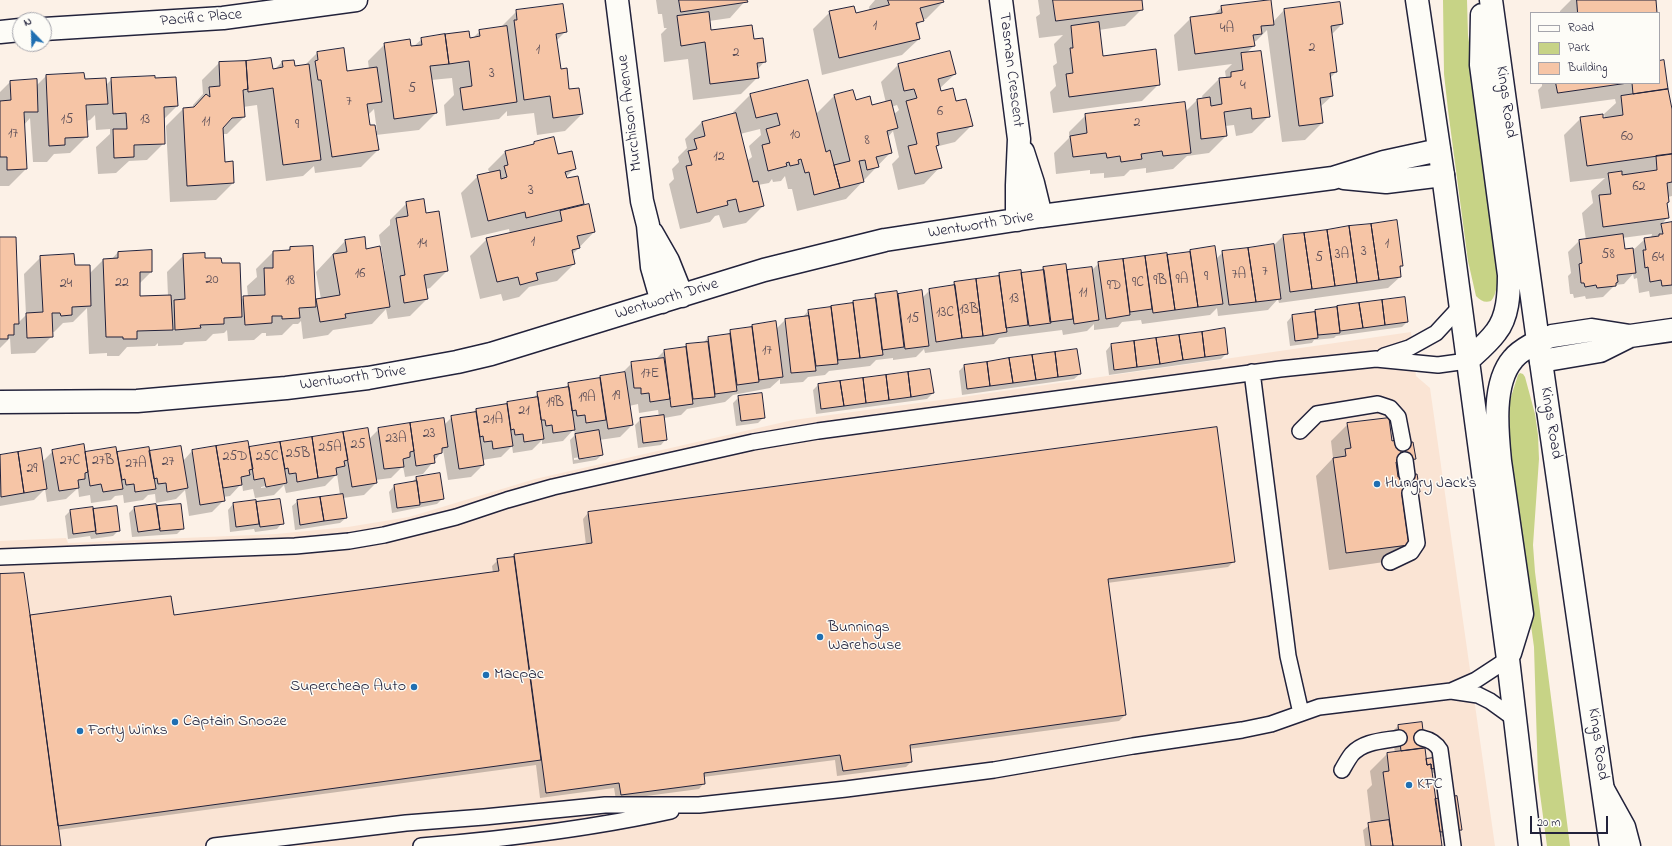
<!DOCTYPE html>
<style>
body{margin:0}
#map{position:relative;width:1672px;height:846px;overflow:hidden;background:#fcf1e7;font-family:"Indie Flower",sans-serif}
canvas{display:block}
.legend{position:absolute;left:1530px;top:12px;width:130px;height:72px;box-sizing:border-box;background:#fdfcf7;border:1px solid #a5a5ac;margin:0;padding:5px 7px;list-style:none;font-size:12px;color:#22223b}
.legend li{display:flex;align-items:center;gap:8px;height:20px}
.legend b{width:20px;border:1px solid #a5a5ac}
.north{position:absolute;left:12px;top:12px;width:40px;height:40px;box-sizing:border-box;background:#fdfcf7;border:1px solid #a5a5ac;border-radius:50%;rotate:337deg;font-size:11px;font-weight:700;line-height:16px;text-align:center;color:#22223b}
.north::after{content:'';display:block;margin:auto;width:14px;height:18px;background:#1f6fb2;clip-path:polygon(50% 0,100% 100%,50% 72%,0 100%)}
.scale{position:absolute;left:1530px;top:816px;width:78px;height:18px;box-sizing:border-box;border:2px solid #22223b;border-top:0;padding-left:5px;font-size:12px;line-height:14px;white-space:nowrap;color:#22223b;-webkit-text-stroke:3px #fdfcf7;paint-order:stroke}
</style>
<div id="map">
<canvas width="1672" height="846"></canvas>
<ul class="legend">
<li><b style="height:5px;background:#fdfcf7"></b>Road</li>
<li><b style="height:11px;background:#c7d386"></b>Park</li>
<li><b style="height:11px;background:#f6c5a6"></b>Building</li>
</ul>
<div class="north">N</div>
<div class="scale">20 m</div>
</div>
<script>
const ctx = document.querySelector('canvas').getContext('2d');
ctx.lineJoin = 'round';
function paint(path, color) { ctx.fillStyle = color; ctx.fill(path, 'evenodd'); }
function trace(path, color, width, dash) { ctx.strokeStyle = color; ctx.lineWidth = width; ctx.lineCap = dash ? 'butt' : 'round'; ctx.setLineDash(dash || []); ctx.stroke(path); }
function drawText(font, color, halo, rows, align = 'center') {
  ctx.font = font + ' "Indie Flower",sans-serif'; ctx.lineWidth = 3; ctx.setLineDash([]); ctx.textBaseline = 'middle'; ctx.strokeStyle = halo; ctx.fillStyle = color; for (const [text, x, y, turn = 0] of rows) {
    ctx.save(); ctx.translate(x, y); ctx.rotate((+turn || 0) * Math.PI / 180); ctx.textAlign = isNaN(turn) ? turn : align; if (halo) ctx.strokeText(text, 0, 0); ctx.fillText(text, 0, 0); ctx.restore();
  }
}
paint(new Path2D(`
 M1411,332L1416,376L1430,388L1495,846H0V541L66,538L68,543L276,534L348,527L409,517L535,479L793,420L955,398Z`), '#fae4d4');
paint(new Path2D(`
 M1443,0H1467L1468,35L1495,225C1497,242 1503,288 1491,301C1485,303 1481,301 1476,296L1468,261L1448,110L1444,74Z
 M1520,373L1523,374L1525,377L1535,414L1538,435L1539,459L1533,545L1535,572L1570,846H1547L1538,779L1534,647L1516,518L1506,419L1510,400L1518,375Z`), '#c7d386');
paint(new Path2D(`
 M656,0H746L730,18L709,21L710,31L753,40L765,61L757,70L758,77L741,94L693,100L688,59L664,62L661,34L667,28H664L662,14H658Z
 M875,0H942L943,2L926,19L922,20L916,27L919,39L902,55L822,75L813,29L830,12L855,15L870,11L869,7Z
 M1038,0H1141L1142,9L1125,26L1099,30L1102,57L1159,84L1142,101L1053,113L1050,92L1056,86L1053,66L1057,63L1054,44L1063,35L1039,38L1036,17L1040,14Z
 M1270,0L1273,22L1284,10L1340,3L1342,24L1331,35L1336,72L1329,79L1332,96L1320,107L1322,123L1305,140L1282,142L1267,30L1256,41L1253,42L1254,46L1246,53L1269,116L1252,133L1236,136L1234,125L1225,126L1226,136L1209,153L1187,156L1173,169L1146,173V168L1130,170L1124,176L1104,178V173L1090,174V170L1056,174L1054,153L1069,138V132L1086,115L1185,112L1197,100L1203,99L1202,96L1219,79L1226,78L1225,71L1232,64L1178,71L1174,35L1191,18L1213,15L1222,7Z
 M1571,0H1655L1656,13H1560V11Z
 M517,11L566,31L556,41L560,70L568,90L582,114L565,131L537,135L534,113L507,116V111L499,119L446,126L444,105L454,95L452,78L431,80L436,113L419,130L376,135L378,150L361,167L315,173L314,166L303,176L266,181L257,105L243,107L244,117L227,134H222L224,163L233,183L216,200L170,202L166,126L183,109L193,108V105L203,94L202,80L219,63L270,59L272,70L275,69L282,62L293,61L294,67L305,65L317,53L346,72L369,69L368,61L385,44L411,47L414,46L422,39H472L480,31L500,28ZM374,109L377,131H375L369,127L367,116Z
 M949,52L955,74L939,89L940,92L955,102L972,125L955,142L935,147L940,167L924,184L898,190L892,164L899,157L893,131L888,137L891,152L846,199L797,211L792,189H788L785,176L781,181L773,182L772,179L769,183L758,185L763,206L746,223L723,228L719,215L715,216L710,222L680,229L669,184L674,179L672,169L679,162L678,157L687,148L685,139L702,122L734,115L733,112L750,95L807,81L816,114L834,96L853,91L855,101L871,106L886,103L881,82L898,65ZM897,105L899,110L893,115L891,107ZM760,129L761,135L749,146L752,157L747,161L740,134Z
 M1663,61L1670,110H1672V196L1668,197V202L1666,204L1668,217L1661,225L1672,223V294L1650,297L1649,291L1639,293L1637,278L1634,279L1633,274L1624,284L1615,285L1603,297L1586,299L1585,296L1574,298L1573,294H1570L1568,276L1571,273L1568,252L1579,241L1586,240L1582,213L1593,203L1591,191L1605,178L1570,182L1564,135L1581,118L1605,119L1604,114L1616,103L1615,99L1541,109L1538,90L1542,86V83H1659V62ZM1652,234L1651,238L1645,239L1632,251L1624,250L1622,238Z
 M83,74L84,80L106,85L112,79H154L177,106L163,120L164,143L147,160L129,161L116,173L98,174L96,147L110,134V129L96,130L95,115L90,120L86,121L87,136L70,153L54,154L47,162H33L30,118L24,125L26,169L9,186H0V92L10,82L36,86L46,76Z
 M534,143L557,156L574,169L565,178L583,204L580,207L594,232L572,255L574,264L557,281L529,287L519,297L503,301L501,294L480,299L470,256L487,239L510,234L509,229L471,238L461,193L478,176L490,174L488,169L505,152L531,146Z
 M407,203L425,214L447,271L430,288L426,289L427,299L410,316L388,319L386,309L372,324L333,330L328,335L303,339L301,321L298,324H293L282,335L266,336V333H262L254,340L228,341L227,330L224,333L213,334L206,341L185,342L182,345L158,346V343L155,346L127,347L119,356H107V353L89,354L87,308L73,322L63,323L54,332H52V336L35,353L11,354L10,338L0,348V238L18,323L26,315L24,274L41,257L74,266L89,274L103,260H111L118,252L151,272L139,284V297L168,296L167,272L184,255L204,259L221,264L240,301L244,297H248L247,286L257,277L256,269L273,252L287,251L290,248L315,302L321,299L316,272L345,241L366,250L383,272L385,271L379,235L390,225V220Z
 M1396,221L1402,266L1399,268L1400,277L1388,288L1279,303L1278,299L1268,310L1218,316L1217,308L1210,315L1142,324L1141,320L1122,322L1118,327L1094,330V324L1087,331L1063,335L1062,330L999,338L994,344L925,353L924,349L916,357L893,360V358L876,360L870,366L829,371L825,375L808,377L803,382L780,384V379L770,388L733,395L725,402L687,409L681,415L664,418L666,439L661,445L638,448L635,425L641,419L659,417L658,410L639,413L638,404L629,406L632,425L620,437L599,440L602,455L596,460L573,464L570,440L575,435L574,429L563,441L542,444V440L532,450L513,453L512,446L501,457L482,460L483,465L471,477L448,480L443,450L423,474L405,477L403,466L391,478L375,480L376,483L364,495L343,498L346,518L340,523L295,530L292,506L298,501L340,495L337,474L325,486L286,493L284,485L274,495L255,498L253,489L243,491L242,483L230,496L223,497L224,500L212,512L189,516L185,490L176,499L156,503L155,494L148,495L143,500L124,503L123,495L115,496L111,500L91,503L90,495L79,497L78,488L66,499L47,502L45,489L34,500L0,506V456L40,449L42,462L53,451L84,453H116L148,448L149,452L183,461L192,451L248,442V448L367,429L369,439L379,429L444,425L452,417L472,414L476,409L532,399L538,393L563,389L569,384L621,374L632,363L655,360L664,351L683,349L687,345L703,343L708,338L726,336L731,331L749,328L752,326L776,329L785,320L802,318L809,310L830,308L831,307L851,304L853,302L871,300L876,295H897L921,292L922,298L930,290L950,287L955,283L996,277L999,274L1041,271L1044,268L1066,271L1091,268L1092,270L1099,263L1166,254L1167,256L1188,253L1190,250L1216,259L1223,252L1274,245L1283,236ZM597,455V457L574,460V458ZM274,484V486L261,488V487Z
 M1404,298L1407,322L1402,327L1336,336L1334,338L1314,340L1312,343L1290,346L1287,322L1292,316L1313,314L1315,311L1337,307Z
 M1111,345L1227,353L1221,359L1109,375L1106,351Z
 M965,365L1080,374L1074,379L962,395L959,371Z
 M818,385L933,393L927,399L816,414L813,390Z
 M739,397L764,417L758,423L736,426L733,403Z
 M1348,424L1391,442L1414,459L1397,476L1398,478L1419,492L1403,508L1408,544L1391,561L1329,570L1316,476L1333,458L1331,441Z
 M416,478L443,498L437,504L392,513L389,492L394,486L411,483Z
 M255,501L256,503L282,523L277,529L255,532L254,529L230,532L228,510L233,504Z
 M180,505L183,528L177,534L132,537L129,513L135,507H156Z
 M116,507L119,530L113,536L91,539L90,536L68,539L65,516L70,511Z
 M588,513L1234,561L1228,567L1107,583L1125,715L1119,721L909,749L911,762L906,767L837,776L835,760L703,777L704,783L699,789L616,800L614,788L540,798L536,765L58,830L60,846H0V575L29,616H173L493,573L492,566L498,560L510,559L514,555L586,545L583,519Z
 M1421,723L1425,761L1440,767L1435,773H1431L1435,801L1461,829L1455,835L1439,837L1441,846H1365L1363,830L1371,824L1367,790L1372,785L1370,771L1387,754L1395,753L1392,732L1398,726Z`), '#0003');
const building = new Path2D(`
 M679,0H747L748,2L681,12Z
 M888,0H943L944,2L920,8L924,21L916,23L920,39L839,58L829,11L854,6L856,13L889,5Z
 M1053,0H1142L1143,10L1056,21Z
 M1271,0L1274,25L1261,26L1262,34L1253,35L1255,46L1195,54L1190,17L1222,13L1221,6Z
 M1577,0H1656L1657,13H1578Z
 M1340,2L1343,24L1331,26L1337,72L1330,73L1333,96L1320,98L1323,123L1299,126L1284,9Z
 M563,4L567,32L556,34L561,69L567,68L569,89L579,88L583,114L553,118L550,96L524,100L514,20H517L516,10Z
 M709,12L711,30L752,25L754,39L763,38L766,62L757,63L759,78L710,84L705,42L681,46L677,16Z
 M1099,22L1103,56L1156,49L1160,85L1069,97L1066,74L1073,73L1070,48H1073L1071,26Z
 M507,26L517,102L463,110L460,88L472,86L469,61L449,64L445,34L469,31L470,38L480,36L479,30Z
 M445,34L449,64L430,66L437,113L394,119L384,43L410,39L411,46L422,45L421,38Z
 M344,48L347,71L377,67L382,102L367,104L370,125H375L379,150L332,157L321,80H318L315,61L318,60L317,52Z
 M950,51L956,74L938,79L941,91L953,88L956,101L966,99L973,126L937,133L939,145L936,146L942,168L915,174L908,146L917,144L906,101L917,98L914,89L904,91L898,64Z
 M1261,51L1270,117L1252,119L1251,108L1224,112L1227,136L1201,139L1197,99L1210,97L1211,106L1222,104L1219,78L1231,77V72L1243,70L1241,53Z
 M271,58L273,69L283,67L282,61L294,60L295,66L309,64L321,160L283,165L273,88L248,92L246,61Z
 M1664,60L1668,89L1633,94L1632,83H1659V61Z
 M246,61L248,89L243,90L245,117L232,118L223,128L225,162L233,161L234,183L187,186L183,108L194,107L206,94L210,97L209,87L220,86L219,62Z
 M84,73L85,79L106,78L108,104L86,105L88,137L65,138V145L49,146L46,75Z
 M155,76V78L176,77L178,106L164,107L165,144L134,145V157L114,158L113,129H127L126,113L113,114L111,78Z
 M37,79L38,112H24L27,169L7,170V157H0V101L11,100L10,81Z
 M808,80L826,152L830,150L840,188L814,195L809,172L805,173L801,159L798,160L799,164L790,166L789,162L786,163L787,166L768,171L762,145L770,143L766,129L780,125L777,113L756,118L750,94Z
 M1556,83H1628L1558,93Z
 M1668,89L1672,109V154L1587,166L1580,117L1603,114V118L1623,115L1621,96Z
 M853,90L856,100L870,96L872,105L891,100L898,128L887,131L892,153L876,157L879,167L867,170L865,160L859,161L864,182L840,188L834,165L850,161L834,95Z
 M1185,102L1191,153L1163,156L1162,151L1141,154L1142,159L1121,162L1120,156L1107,158L1106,153L1073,157L1070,136L1087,133L1085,114Z
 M736,113L753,182L758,181L764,206L739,212L736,199L727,201L728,205L697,213L686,166L692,165L688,151L697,149L694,139L705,136L702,122Z
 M554,137L558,154L572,151L576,169L565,172L567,178L578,176L584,204L526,218L525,212L488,221L477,175L500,170L501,179L507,177L504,166L508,165L505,151L534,144V142Z
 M1672,154V182L1667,183L1669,202L1667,203L1669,218L1603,227L1599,195L1611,194L1608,173L1622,171V175L1657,170L1656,156Z
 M424,199L426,213L439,211L448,271L424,275L428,299L404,303L400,276L405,275L396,218L408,216L406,202Z
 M589,204L595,232L577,236L580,248L572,250L575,264L536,273L538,280L520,285L518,277L497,282L486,238L562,221L560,211Z
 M1397,220L1403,266H1400L1401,277L1379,280L1371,224Z
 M1672,222V285L1662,286L1661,280L1650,282L1648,267L1645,268L1643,250H1646L1644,238L1659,236V234H1663L1661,224Z
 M1371,224L1379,280L1357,283L1349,226Z
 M1349,226L1357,283L1335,286L1327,230Z
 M1327,230L1335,286L1312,289L1304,233Z
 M1304,233L1312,289L1290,292L1283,235Z
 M1623,234L1625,249L1633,248L1636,273L1617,275L1618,282L1616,283V286L1597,288L1596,285L1585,287L1584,283H1581L1579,264L1582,263L1579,240Z
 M0,237H16L19,324H14V335H8V339H0Z
 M365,237L366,249L380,246L390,307L345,314L346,318L320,322L316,299L340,295L333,254L347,252L345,240Z
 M1274,244L1281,299L1256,302L1248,248Z
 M313,246L316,307L299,308L300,318L282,319V316H272V323L245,325L243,296L265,295L264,268H273V251L290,250V247Z
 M1215,246L1223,304L1198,307L1190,250Z
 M1248,248L1256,302L1229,305L1222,251Z
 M152,250V272H140V296L171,295L173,330L137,331V339H123V337H106L103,259L118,258V252Z
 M1190,252L1198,307L1175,310L1167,255Z
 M205,253V258H221L222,263H240L242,317L224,318V324L200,325L201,328L175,330L174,300L185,299L183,254Z
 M1167,253L1175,310L1153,313L1145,256Z
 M74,254L75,265H90L91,306L72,307V315L61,316L60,313H52L53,337L27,338L26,313L43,312L40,256Z
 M1145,256L1152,309L1130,312L1123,259Z
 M1123,259L1130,315L1106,319L1098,262Z
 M1066,264L1073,319L1050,322L1043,267Z
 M1092,267L1099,320L1074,324L1067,270Z
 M1021,270L1028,325L1006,328L999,273Z
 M1044,270L1051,323L1029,326L1021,273Z
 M999,276L1007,332L983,336L976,279Z
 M976,279L983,336L962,338L954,282Z
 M955,285L962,338L936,342L929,289Z
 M922,290L929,346L905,349L898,294Z
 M897,291L904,347L882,350L875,294Z
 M1405,297L1408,322L1385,325L1382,300Z
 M876,298L883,355L860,358L853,301Z
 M1382,300L1385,325L1363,328L1359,303Z
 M853,303L860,358L838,360L831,306Z
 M1359,303L1363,328L1340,331L1337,306Z
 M831,307L838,364L816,366L808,310Z
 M1337,307L1340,333L1318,335L1315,310Z
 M1315,312L1318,338L1295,341L1292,315Z
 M809,316L816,371L791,373L785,319Z
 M776,321L783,377L759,380L752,325Z
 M752,327L759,382L737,385L730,330Z
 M1225,328L1228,354L1205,357L1202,332Z
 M1202,332L1205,357L1183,360L1179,335Z
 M730,334L737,391L715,394L708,337Z
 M1179,335L1183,360L1160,364L1156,338Z
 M1156,338L1160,364L1137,367L1134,341Z
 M1134,341L1137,367L1114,370L1111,344Z
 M708,342L715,397L693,399L686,344Z
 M686,347L693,404L671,407L664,350Z
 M1077,349L1081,374L1058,377L1055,352Z
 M1055,352L1058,377L1036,380L1032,355Z
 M1032,355L1036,380L1013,383L1009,358Z
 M664,358L670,399L650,402L649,393L641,394V388H634L631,362Z
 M1009,358L1013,383L990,386L987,362Z
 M987,362L990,386L967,389L964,365Z
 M930,369L934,393L911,397L908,372Z
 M625,372L633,425L608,429L600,376Z
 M908,372L911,397L889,400L886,375Z
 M886,375L889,400L866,403L863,378Z
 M600,378L606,420L586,423L585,415L577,416L576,410L572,411L568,383Z
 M863,378L866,403L844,406L840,381Z
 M840,381L844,406L821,409L818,384Z
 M569,387L575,430L553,433L552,425L546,426L545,420H541L537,392Z
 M762,393L765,418L741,421L738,396Z
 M538,397L544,439L524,442L523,434L515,435L514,429L511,430L507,402Z
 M507,404L513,446L493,449L492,441L484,442L483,436L480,437L476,409Z
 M476,412L484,465L459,469L451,416Z
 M664,415L667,440L643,443L640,418Z
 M444,418L448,447L442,448V453L434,455L435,463L416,466L410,423Z
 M1389,418L1392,441L1395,440V444L1413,442L1416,459L1396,462L1398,477L1417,474L1420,492L1402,495L1409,545L1346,553L1333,458L1346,456L1345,449L1351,448L1347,423Z
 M410,423L414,451L410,452V457L403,459L404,467L384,469L378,428Z
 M1217,427L1235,562L1108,579L1126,715L910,745L912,762L843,771L840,755L704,773L705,784L621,795L619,783L546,793L514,554L592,543L588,512Z
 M368,428L377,483L352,487L343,432Z
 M599,430L603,455L579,459L575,434Z
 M343,432L348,460L344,461L345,466L336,468L337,475L318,478L312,437Z
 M312,437L318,478L297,482L296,473L289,474L288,468L285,469L280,442Z
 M248,441L253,469L249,470L250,475L241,477L242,485L223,488L216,446Z
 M280,442L287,483L266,487L264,478L254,480L249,447Z
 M84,444L88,472L85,473V479L78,480L79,488L59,491L52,450Z
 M181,446L188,488L167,492L166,483L158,484L157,478L154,479L149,451Z
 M216,446L225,501L200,505L192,450Z
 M116,447L123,489L103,492L101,484L90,486L85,452Z
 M149,447L156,489L135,492L134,484L126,485L125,479L122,480L117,452Z
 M41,448L47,489L24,493L18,452Z
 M18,452L24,493L1,497L0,455Z
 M440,473L444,499L420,503L416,477Z
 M417,481L420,505L397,508L394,485Z
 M343,494L347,518L324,521L320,497Z
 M320,497L324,521L300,525L297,500Z
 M280,499L284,524L260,527L256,502Z
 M256,500L259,524L236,527L233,503Z
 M156,504L160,529L138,532L134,507Z
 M181,504L184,529L160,531L157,506Z
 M117,506L120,531L96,534L93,509Z
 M93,507L96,531L73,534L70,510Z
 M514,557L541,760L58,826L30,615L171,596L174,615L499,571L497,559Z
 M24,573L30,615L61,846H0V574Z
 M1422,722L1425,748L1401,751L1398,725Z
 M1425,748L1427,765L1431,764L1442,846H1393L1383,772L1389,771L1387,753Z
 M1440,757L1442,767L1431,769V764L1427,765L1426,759Z
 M1457,796L1462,830L1440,832L1435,799Z
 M1389,820L1393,846H1371L1368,823Z`);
paint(building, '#f6c5a6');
trace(building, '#22223b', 1);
const lane = new Path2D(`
 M1384,356L1409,348L1436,333L1460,307
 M1252,372L1288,656L1301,713
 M1300,431L1317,414L1378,404L1390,408L1398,417L1403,443
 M1405,460L1407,475
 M0,557L295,546L349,541L384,535L456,517L507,500L553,487L753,442L818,431L1280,369L1376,359L1438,365L1467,361
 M1390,562L1411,552L1417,543L1410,493
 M1451,691L1478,695L1490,701L1515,719
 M1422,738C1431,740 1436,743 1440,750L1453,846
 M1342,770C1345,765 1348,759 1352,754C1364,741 1383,741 1399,738
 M214,846L406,823L484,817L605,805H699L846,789L994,770L1133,746L1242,730L1271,724L1319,707L1451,691L1476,680L1508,659
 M421,846C505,839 589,829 671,811`);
const street = new Path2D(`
 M617,0L642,201L648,225L652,267L662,302
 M1001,0L1019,139L1017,185V220
 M44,29L223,18L356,0
 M0,32L20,30
 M1023,152L1033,183L1041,216
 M1344,178L1386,182L1443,175
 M652,233L668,261L682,296
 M1538,341L1552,336L1592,330L1630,336L1672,330
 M1541,361L1600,351L1630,336
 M0,402L137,401L286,388L368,378L457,362L491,354L764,270L885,240L1041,216L1333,178L1384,162L1439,150`);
const primary = new Path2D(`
 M1417,0L1443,175L1508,659L1530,846
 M1491,0L1538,341L1611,846
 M1467,361C1477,352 1488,343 1496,332C1508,317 1509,294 1509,275L1481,65L1482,15
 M1510,653L1522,614L1500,461C1497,431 1492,383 1513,359C1519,351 1530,346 1538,341`);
const highway = new Path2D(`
 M1604,791L1624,827L1629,846`);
trace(lane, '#22223b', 18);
trace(street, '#22223b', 25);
trace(primary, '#22223b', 25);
trace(highway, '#22223b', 25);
trace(lane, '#fdfcf7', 15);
trace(street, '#fdfcf7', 22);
trace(primary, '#fdfcf7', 22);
trace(highway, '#fdfcf7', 22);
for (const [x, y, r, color] of [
 [1377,484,4,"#1f6fb2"],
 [820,637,4,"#1f6fb2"],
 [486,675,4,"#1f6fb2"],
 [414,687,4,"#1f6fb2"],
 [175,722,4,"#1f6fb2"],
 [80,731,4,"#1f6fb2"],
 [1409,785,4,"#1f6fb2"]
]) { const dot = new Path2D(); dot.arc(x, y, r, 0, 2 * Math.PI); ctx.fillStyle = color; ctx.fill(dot); trace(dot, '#fdfcf7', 1.5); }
drawText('14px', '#574b56', null, [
 ["1",875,27],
 ["4A",1227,30],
 ["2",1312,49],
 ["1",538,51],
 ["2",736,54],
 ["3",492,75],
 ["4",1243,87],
 ["5",412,90],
 ["7",349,103],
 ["6",940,113],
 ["15",67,121],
 ["13",145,121],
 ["11",206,123],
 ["2",1137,124],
 ["9",297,126],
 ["17",13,135],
 ["10",795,136],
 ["60",1627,138],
 ["8",867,142],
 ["12",719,158],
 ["62",1639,188],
 ["3",531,192],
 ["1",533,243],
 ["14",422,245],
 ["1",1387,245],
 ["3",1364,253],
 ["3A",1342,256],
 ["58",1608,256],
 ["5",1319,259],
 ["64",1658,259],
 ["7",1265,273],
 ["16",360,275],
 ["7A",1239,276],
 ["9",1206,278],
 ["20",212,281],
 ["9A",1182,281],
 ["18",290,282],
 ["9B",1160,282],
 ["22",122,284],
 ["9C",1138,284],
 ["24",66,285],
 ["9D",1114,287],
 ["11",1083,294],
 ["13",1014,300],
 ["13B",969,311],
 ["13C",945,314],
 ["15",913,320],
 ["17",767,352],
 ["17E",650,375],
 ["19",616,397],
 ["19A",587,399],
 ["19B",555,404],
 ["21",524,412],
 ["21A",493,421],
 ["23",429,435],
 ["23A",396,440],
 ["25",358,446],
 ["25A",330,449],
 ["25B",298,455],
 ["25D",235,458],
 ["25C",267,458],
 ["27C",70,462],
 ["27B",103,462],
 ["27",168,463],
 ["27A",136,465],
 ["29",32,470]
]);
drawText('16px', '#22223b', '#fdfcf7', [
 ["Pacific Place",201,19,-5],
 ["Tasman Crescent",1010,70,83],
 ["Kings Road",1505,102,82],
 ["Murchison Avenue",631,113,-97],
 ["Wentworth Drive",981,226,-9],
 ["Wentworth Drive",667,300,-17],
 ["Wentworth Drive",353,379,-8],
 ["Kings Road",1550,423,81],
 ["Kings Road",1597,744,82]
]);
drawText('16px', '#22223b', '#fdfcf7', [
 ["Hungry Jack's",1385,484],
 ["Bunnings",828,628],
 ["Warehouse",828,646],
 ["Macpac",494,675],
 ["Supercheap Auto",406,687,"right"],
 ["Captain Snooze",183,722],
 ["Forty Winks",88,731],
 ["KFC",1417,785]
], 'left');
</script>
